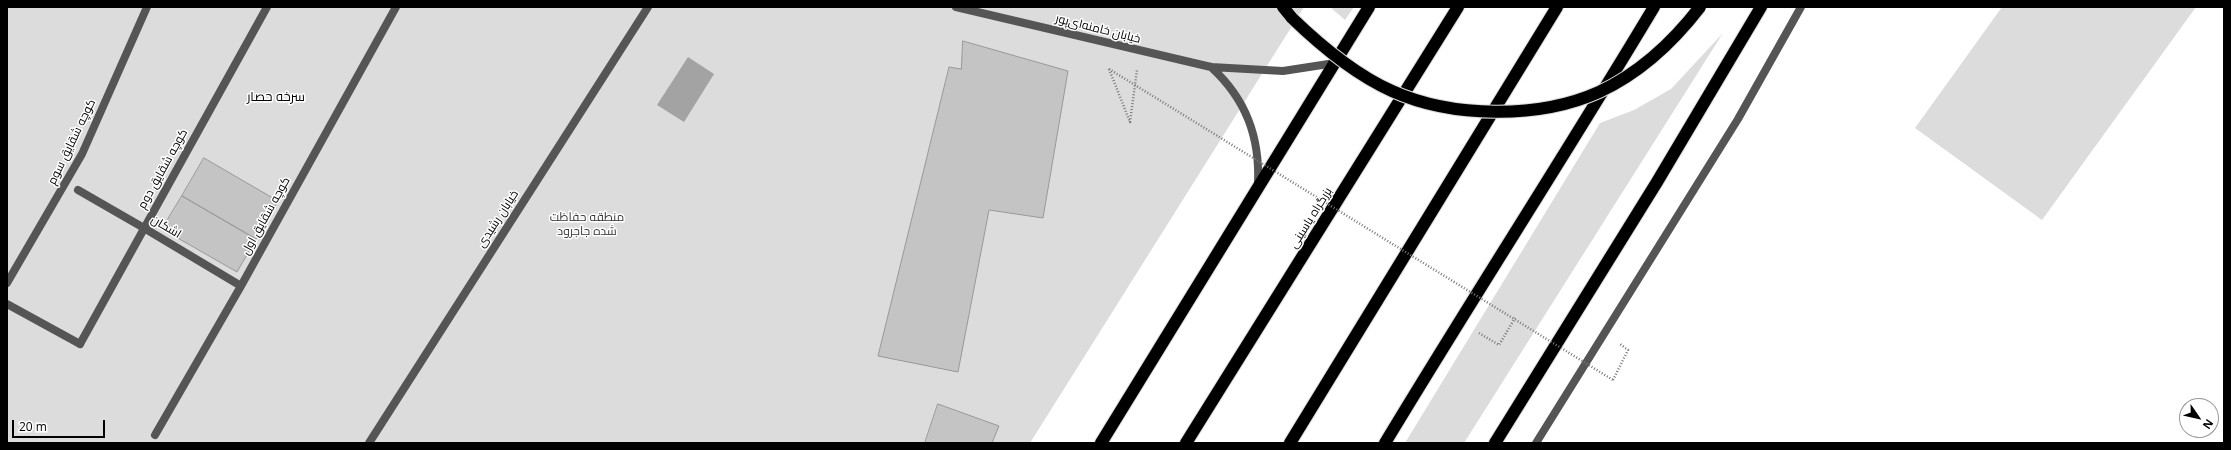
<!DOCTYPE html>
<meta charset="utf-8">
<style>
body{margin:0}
#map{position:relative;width:2231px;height:450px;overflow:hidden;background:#fff;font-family:"Open Sans",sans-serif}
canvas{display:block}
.frame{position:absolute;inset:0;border:8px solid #000;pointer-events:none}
.north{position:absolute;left:2179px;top:398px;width:40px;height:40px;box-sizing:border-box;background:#fff;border:1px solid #999;border-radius:50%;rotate:124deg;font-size:11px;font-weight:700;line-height:16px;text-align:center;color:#000}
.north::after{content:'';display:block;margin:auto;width:14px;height:18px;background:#000;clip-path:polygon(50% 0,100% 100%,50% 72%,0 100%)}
.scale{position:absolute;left:12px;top:420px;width:93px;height:18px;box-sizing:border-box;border:2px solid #000;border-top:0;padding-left:5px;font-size:12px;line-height:14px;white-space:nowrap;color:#000;-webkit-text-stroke:3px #fff;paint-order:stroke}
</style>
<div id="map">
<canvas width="2231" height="450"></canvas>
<div class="frame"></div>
<div class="north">N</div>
<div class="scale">20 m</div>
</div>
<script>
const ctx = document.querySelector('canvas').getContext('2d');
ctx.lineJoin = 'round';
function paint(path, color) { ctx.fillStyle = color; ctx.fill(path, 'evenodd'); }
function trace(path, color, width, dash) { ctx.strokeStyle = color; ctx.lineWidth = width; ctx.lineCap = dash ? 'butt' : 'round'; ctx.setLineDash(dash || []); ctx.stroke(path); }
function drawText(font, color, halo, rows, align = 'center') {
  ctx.font = font + ' "Open Sans",Cairo,sans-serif'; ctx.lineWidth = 3; ctx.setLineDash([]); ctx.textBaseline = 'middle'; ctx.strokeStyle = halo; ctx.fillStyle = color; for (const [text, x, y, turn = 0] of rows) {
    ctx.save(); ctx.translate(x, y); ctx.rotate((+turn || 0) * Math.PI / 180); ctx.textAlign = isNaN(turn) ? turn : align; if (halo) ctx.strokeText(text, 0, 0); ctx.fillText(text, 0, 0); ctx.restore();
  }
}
paint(new Path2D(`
 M7,7H1304L1030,443H7Z
 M1330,7H1354L1345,20Z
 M2002,7H2196L2042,220L1915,128Z
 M1723,33L1464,443H1405L1600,123L1634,110L1671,89Z`), '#dcdcdc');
paint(new Path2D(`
 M688,57L714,74L684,122L657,105Z`), '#a3a3a3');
const building = new Path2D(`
 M963,41L1068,71L1043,218L989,210L958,372L878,356L949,67L961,69Z
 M204,158L278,201L256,239L182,196Z
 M182,196L256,239L237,272L162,229Z
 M938,404L999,426L992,443H925Z`);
paint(building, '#c4c4c4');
trace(building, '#999', 1);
const highway = new Path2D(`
 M1283,7L1292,18
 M1101,443L1369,7
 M1186,443L1458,7
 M1290,443L1557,7
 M1385,443C1473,297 1566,154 1654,7
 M1495,443L1657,182L1761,7`);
trace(highway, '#dbdbdb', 14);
trace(new Path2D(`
 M1109,69L1130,122L1137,70
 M1479,333L1499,345L1515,318
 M1613,380L1628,350L1620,344`), '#777', 2.5, [1, 2]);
trace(new Path2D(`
 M78,190L144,228
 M7,304L80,344`), '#555', 8);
trace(new Path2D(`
 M956,7L1211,67L1283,71L1335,63
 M1211,67C1246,99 1260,137 1258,184
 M144,228L241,286
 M7,283L82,154L147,7
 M80,344L267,7
 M155,435L241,286L396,7
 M369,443L648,7
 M1536,443L1738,119L1801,7`), '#555', 8);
trace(highway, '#000', 12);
const highwayBridge = new Path2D(`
 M1292,18C1321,46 1356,75 1392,91C1452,118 1539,119 1599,92C1640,73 1673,42 1700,7`);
trace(highwayBridge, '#dbdbdb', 14, []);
trace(new Path2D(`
 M1109,69L1613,380`), '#777', 2.5, [1, 2]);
trace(highwayBridge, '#000', 12);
drawText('12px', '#000', '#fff', [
 ["خیابان خامنه‌ای‌پور",1098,29,14],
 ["کوچه شقایق سوم",72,142,-64],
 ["کوچه شقایق دوم",163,169,-61],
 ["کوچه شقایق اول",266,216,-61],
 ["بزرگراه یاسینی",1311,218,-58],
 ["خیابان رشیدی",498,219,-57],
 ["اشکان",166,227,31]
]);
drawText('12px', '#333', '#fff', [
 ["منطقه حفاظت",587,218],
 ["شده جاجرود",587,232]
]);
drawText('13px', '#000', '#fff', [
 ["سرخه حصار",276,97]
]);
</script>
